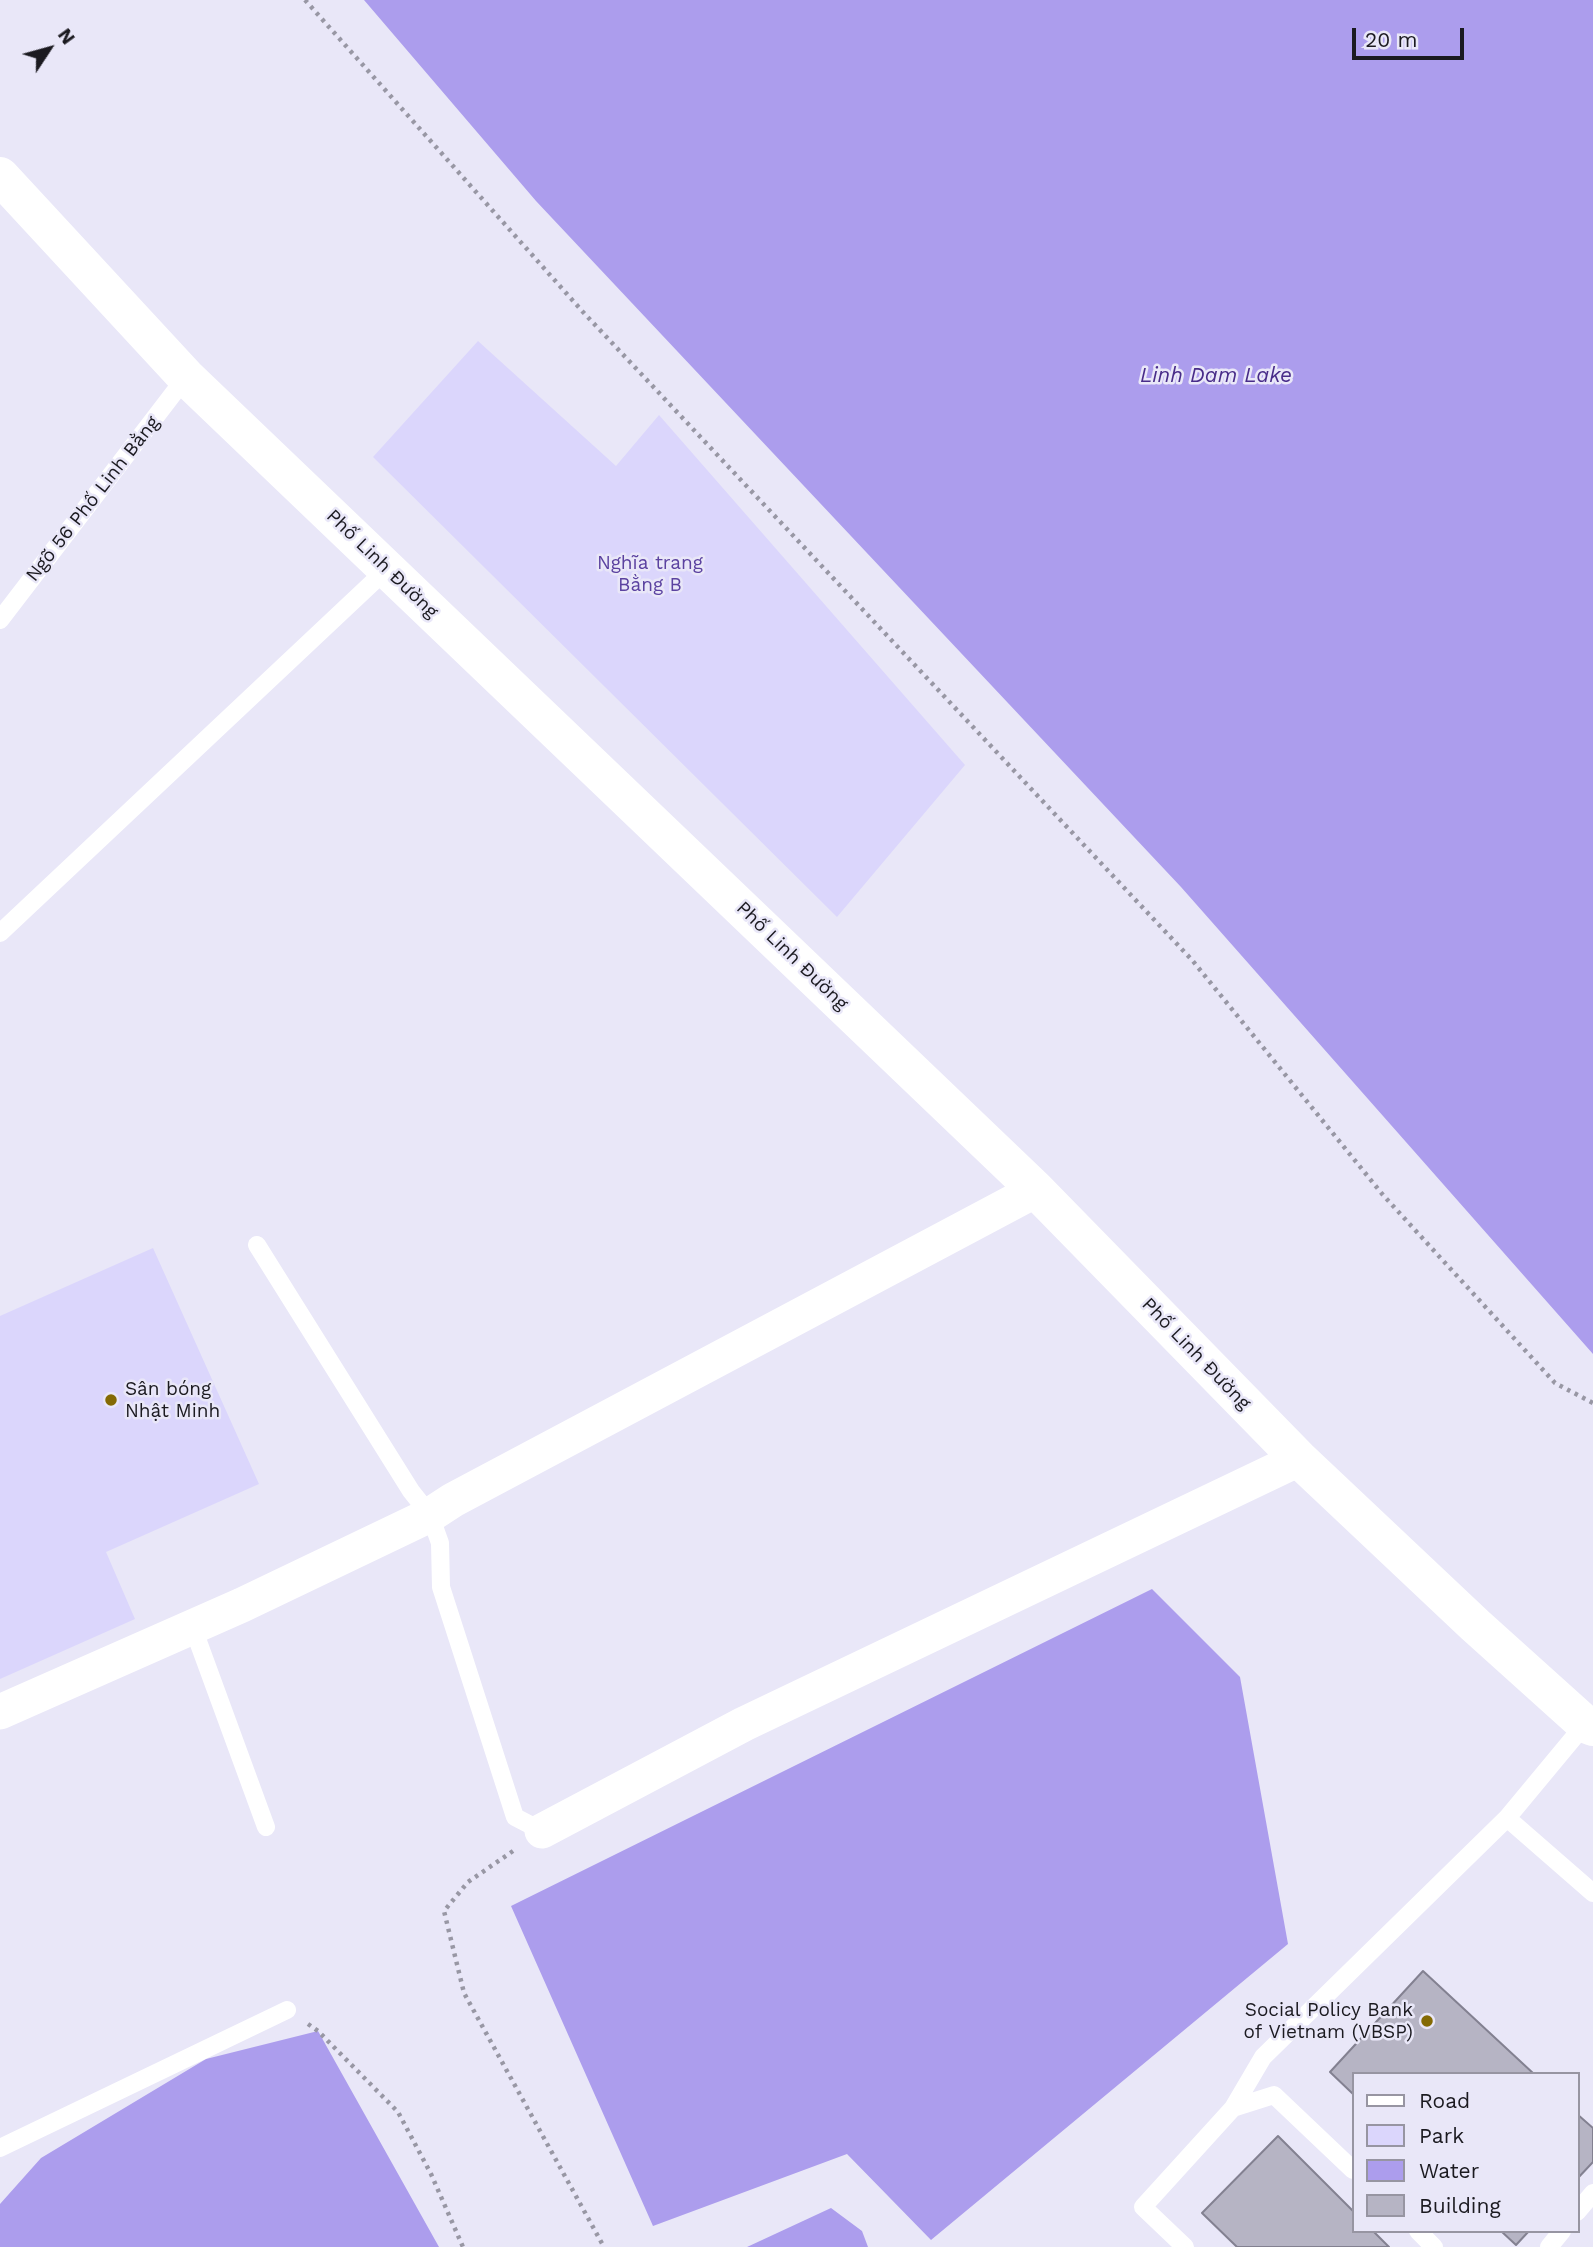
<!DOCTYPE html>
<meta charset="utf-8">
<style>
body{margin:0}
#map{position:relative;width:1593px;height:2247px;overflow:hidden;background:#e9e7f8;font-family:"Work Sans",sans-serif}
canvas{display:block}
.legend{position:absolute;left:1352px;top:2072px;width:228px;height:161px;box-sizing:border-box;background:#e9e7f8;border:2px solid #9795a2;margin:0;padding:9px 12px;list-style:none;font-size:21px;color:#1b1a20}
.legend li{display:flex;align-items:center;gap:14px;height:35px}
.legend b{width:35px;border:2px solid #9795a2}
.north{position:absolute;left:14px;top:14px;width:70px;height:70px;-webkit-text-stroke:5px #e9e7f8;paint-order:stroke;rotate:54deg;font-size:19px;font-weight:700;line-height:28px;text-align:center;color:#1b1a20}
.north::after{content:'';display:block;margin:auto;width:24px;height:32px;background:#1b1a20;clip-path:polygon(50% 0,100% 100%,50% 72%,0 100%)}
.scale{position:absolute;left:1352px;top:28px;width:112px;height:32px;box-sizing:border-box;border:4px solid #1b1a20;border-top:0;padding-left:9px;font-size:21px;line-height:24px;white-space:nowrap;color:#1b1a20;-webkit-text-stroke:5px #e9e7f8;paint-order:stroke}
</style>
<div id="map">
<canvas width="1593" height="2247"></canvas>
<ul class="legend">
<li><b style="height:9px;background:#fff"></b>Road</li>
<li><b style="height:19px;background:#dbd6fc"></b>Park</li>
<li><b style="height:19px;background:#ac9ded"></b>Water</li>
<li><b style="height:19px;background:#b6b4c4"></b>Building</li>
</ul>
<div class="north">N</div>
<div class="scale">20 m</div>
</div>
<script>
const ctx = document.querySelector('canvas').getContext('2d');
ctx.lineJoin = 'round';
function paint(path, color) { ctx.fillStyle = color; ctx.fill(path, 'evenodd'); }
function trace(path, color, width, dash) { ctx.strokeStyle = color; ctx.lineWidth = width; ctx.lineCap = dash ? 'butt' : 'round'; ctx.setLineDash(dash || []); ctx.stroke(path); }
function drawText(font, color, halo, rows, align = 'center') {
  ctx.font = font + ' "Work Sans",sans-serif'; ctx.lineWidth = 5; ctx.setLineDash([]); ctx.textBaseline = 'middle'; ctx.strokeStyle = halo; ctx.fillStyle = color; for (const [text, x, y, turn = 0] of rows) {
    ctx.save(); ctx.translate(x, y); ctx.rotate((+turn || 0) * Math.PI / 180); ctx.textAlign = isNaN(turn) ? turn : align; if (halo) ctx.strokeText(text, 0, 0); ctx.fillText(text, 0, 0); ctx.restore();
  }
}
paint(new Path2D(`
 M478,341L616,466L659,415L965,765L837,917L373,457Z
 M153,1248L259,1484L106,1552L135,1619L0,1679V1316Z`), '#dbd6fc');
paint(new Path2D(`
 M364,0H1593V1354L1181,887L536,201Z
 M1152,1589L1240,1677L1288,1944L931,2240L847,2154L653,2226L511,1906Z
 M318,2031L439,2247H0V2204L41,2158L206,2059Z
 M831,2208L862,2231L868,2247H747Z`), '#ac9ded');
const building = new Path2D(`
 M1423,1971L1534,2074H1353V2094L1330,2072Z
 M1577,2114L1593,2128V2162L1577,2179Z
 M1278,2136L1353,2211V2231H1373L1389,2247H1237L1202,2213Z
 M1501,2231H1529L1516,2245Z`);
paint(building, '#b6b4c4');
trace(building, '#838191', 2);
trace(new Path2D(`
 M305,0L583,312L1192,960L1383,1195L1555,1383L1593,1403
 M513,1851L468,1882L444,1911L464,1993L604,2247
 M308,2024L318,2031L398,2112L431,2174L463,2247`), '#9897a4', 4.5, [3.5, 5]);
trace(new Path2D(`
 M0,620L186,377
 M0,933L387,569
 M257,1245L411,1491L430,1515L440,1543L441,1587L515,1817L542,1831
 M192,1625L266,1827
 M1507,1818L1593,1893
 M1233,2108L1274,2095L1353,2170
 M0,2148L287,2010
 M1577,2212L1593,2193
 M1418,2231L1434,2247
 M1185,2247L1143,2207L1233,2108L1263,2057L1507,1818L1585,1724
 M1549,2247L1562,2231`), '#fff', 18);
trace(new Path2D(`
 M0,1712L242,1605L430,1515L453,1500L1036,1190
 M542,1831L744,1724L1299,1459`), '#fff', 35);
trace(new Path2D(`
 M0,176L186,377L1036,1190L1299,1459L1475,1625L1585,1724L1593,1727`), '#fff', 38);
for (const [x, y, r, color] of [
 [111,1400,7,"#846a04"],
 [1427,2021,7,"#846a04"]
]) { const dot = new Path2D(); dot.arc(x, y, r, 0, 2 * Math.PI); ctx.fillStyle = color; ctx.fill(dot); trace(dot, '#e9e7f8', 2.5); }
drawText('19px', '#1b1a20', '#e9e7f8', [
 ["Ngõ 56 Phố Linh Bằng",93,499,-52],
 ["Phố Linh Đường",382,564,44],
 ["Phố Linh Đường",792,956,44],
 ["Phố Linh Đường",1196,1354,46]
]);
drawText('19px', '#5b42a0', '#e9e7f8', [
 ["Nghĩa trang",650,563],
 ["Bằng B",650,585]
]);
drawText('19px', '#1b1a20', '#e9e7f8', [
 ["Sân bóng",125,1389],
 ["Nhật Minh",125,1411],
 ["Social Policy Bank",1413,2010,"right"],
 ["of Vietnam (VBSP)",1413,2032,"right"]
], 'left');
drawText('italic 21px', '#482c89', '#e9e7f8', [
 ["Linh Dam Lake",1216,376]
]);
</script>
